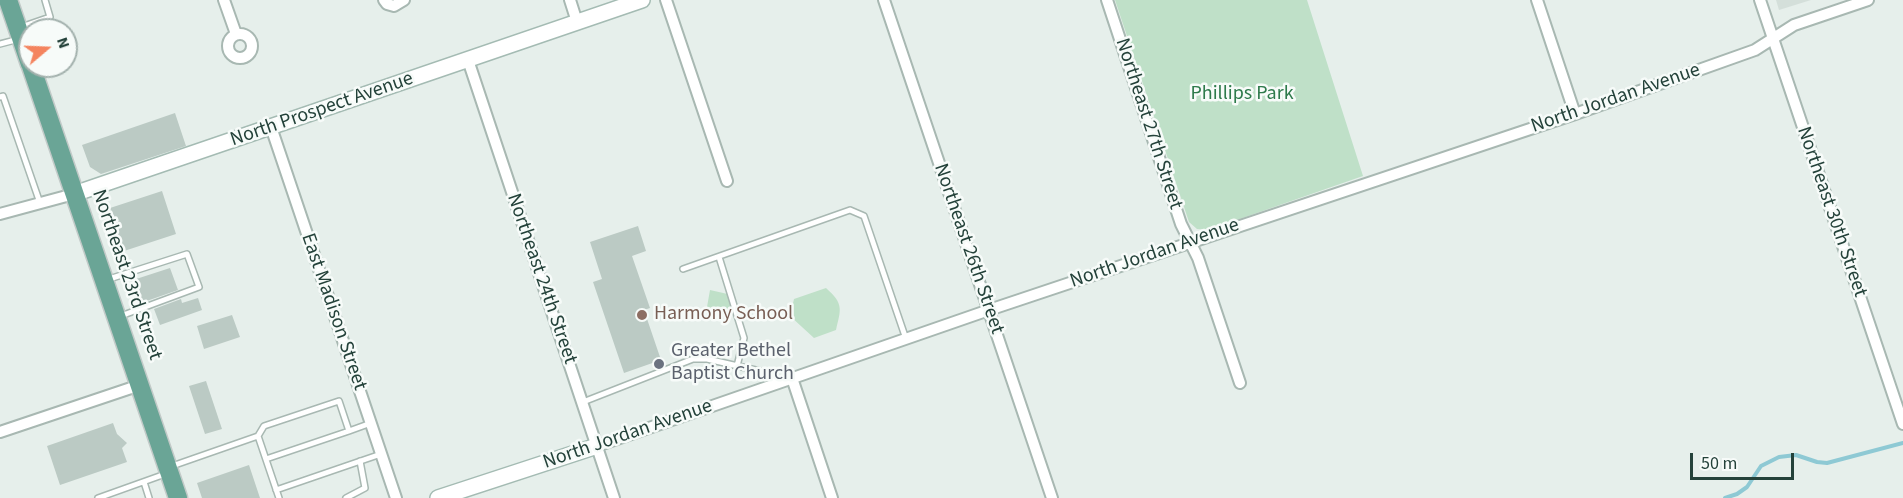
<!DOCTYPE html>
<style>
body{margin:0}
#map{position:relative;width:1903px;height:498px;overflow:hidden;background:#e6efeb;font-family:"Source Sans 3",sans-serif}
canvas{display:block}
.north{position:absolute;left:18px;top:18px;width:60px;height:60px;box-sizing:border-box;background:#f7fbf9;border:2px solid #a3b1ad;border-radius:50%;rotate:71deg;font-size:16px;font-weight:700;line-height:24px;text-align:center;color:#24423a}
.north::after{content:'';display:block;margin:auto;width:21px;height:27px;background:#f4845f;clip-path:polygon(50% 0,100% 100%,50% 72%,0 100%)}
.scale{position:absolute;left:1690px;top:453px;width:104px;height:27px;box-sizing:border-box;border:3px solid #24423a;border-top:0;padding-left:8px;font-size:18px;line-height:21px;white-space:nowrap;color:#24423a;-webkit-text-stroke:4px #f7fbf9;paint-order:stroke}
</style>
<div id="map">
<canvas width="1903" height="498"></canvas>
<div class="north">N</div>
<div class="scale">50 m</div>
</div>
<script>
const ctx = document.querySelector('canvas').getContext('2d');
ctx.lineJoin = 'round';
function paint(path, color) { ctx.fillStyle = color; ctx.fill(path, 'evenodd'); }
function trace(path, color, width, dash) { ctx.strokeStyle = color; ctx.lineWidth = width; ctx.lineCap = dash ? 'butt' : 'round'; ctx.setLineDash(dash || []); ctx.stroke(path); }
function drawText(font, color, halo, rows, align = 'center') {
  ctx.font = font + ' "Source Sans 3",sans-serif'; ctx.lineWidth = 5; ctx.setLineDash([]); ctx.textBaseline = 'middle'; ctx.strokeStyle = halo; ctx.fillStyle = color; for (const [text, x, y, turn = 0] of rows) {
    ctx.save(); ctx.translate(x, y); ctx.rotate((+turn || 0) * Math.PI / 180); ctx.textAlign = isNaN(turn) ? turn : align; if (halo) ctx.strokeText(text, 0, 0); ctx.fillText(text, 0, 0); ctx.restore();
  }
}
paint(new Path2D(`
 M1776,0H1811L1779,10Z`), '#d4dfda');
paint(new Path2D(`
 M1115,0H1307L1363,176L1208,230L1197,229L1189,222Z
 M826,288C844,304 841,309 836,330L814,338L790,316L794,299Z
 M710,290L732,295L731,311L707,307Z`), '#bfe0c8');
trace(new Path2D(`
 M1725,498L1737,494L1747,487L1761,466L1779,457L1796,455L1817,462L1827,463L1903,443`), '#8ec9d4', 4);
paint(new Path2D(`
 M175,113L186,146L101,174L90,167L82,145Z
 M162,191L176,234L121,252L107,209Z
 M638,226L646,251L632,256L650,308L644,310L661,360L624,373L593,282L602,279L590,242Z
 M170,268L178,290L138,304L130,281Z
 M198,298L202,310L160,325L154,309L181,299L182,303Z
 M232,315L240,337L204,349L197,326Z
 M206,381L222,429L205,434L189,386Z
 M113,423L117,434L127,443L122,448L127,462L60,485L47,446Z
 M249,465L260,498H202L197,483Z`), '#bbcac4');
const lane = new Path2D(`
 M21,27L50,17L45,0
 M0,44L19,39
 M0,97L3,96L40,203
 M719,257L744,338L737,366
 M683,269L850,210L864,216L906,339
 M106,280L187,254L199,287L118,317
 M583,402L693,359H707L760,371L778,383
 M349,431L371,423
 M258,436L264,426L339,401L349,431L266,459
 M172,466L258,436L279,498
 M144,482L149,498
 M276,490L381,454
 M98,498L168,473
 M346,498L365,488L360,461`);
const street = new Path2D(`
 M224,0L236,34
 M384,0L387,4L394,6L404,0
 M570,0L577,22
 M666,0L727,181
 M884,0L1052,498
 M1107,0L1181,224L1198,258L1240,383
 M1537,0L1575,114
 M1760,0L1903,424
 M228 46a12 12 0 1 1 24 0a12 12 0 1 1-24 0Z
 M468,60L614,498
 M271,127L396,498
 M0,214L74,194
 M792,378L832,498
 M0,432L140,385
 M597,446L989,310L1575,114L1755,50L1794,25L1868,0`);
const secondary = new Path2D(`
 M74,194L642,0
 M438,498L597,446`);
const primary = new Path2D(`
 M8,0L30,64
 M31,66L178,498`);
trace(lane, '#a8b8b2', 8);
trace(street, '#a8b8b2', 14);
trace(secondary, '#a4bbb3', 18);
trace(primary, '#c2cac8', 21);
trace(lane, '#fff', 5);
trace(street, '#fff', 10);
trace(secondary, '#fff', 15);
trace(primary, '#6aa596', 18);
for (const [x, y, r, color] of [
 [642,315,6,"#8d6e63"],
 [659,364,6,"#6b7280"]
]) { const dot = new Path2D(); dot.arc(x, y, r, 0, 2 * Math.PI); ctx.fillStyle = color; ctx.fill(dot); trace(dot, '#f7fbf9', 2); }
drawText('20px', '#2d7a4b', '#f7fbf9', [
 ["Phillips Park",1242,95]
]);
drawText('20px', '#24423a', '#f7fbf9', [
 ["North Jordan Avenue",1616,99,-19],
 ["North Prospect Avenue",322,110,-19],
 ["Northeast 27th Street",1148,124,72],
 ["Northeast 30th Street",1831,212,71],
 ["Northeast 26th Street",968,249,71],
 ["North Jordan Avenue",1155,254,-19],
 ["Northeast 23rd Street",126,275,71],
 ["Northeast 24th Street",541,279,71],
 ["East Madison Street",333,312,71],
 ["North Jordan Avenue",628,435,-19]
]);
drawText('20px', '#785e54', '#f7fbf9', [
 ["Harmony School",654,315]
], 'left');
drawText('20px', '#5b616d', '#f7fbf9', [
 ["Greater Bethel",671,352],
 ["Baptist Church",671,375]
], 'left');
</script>
